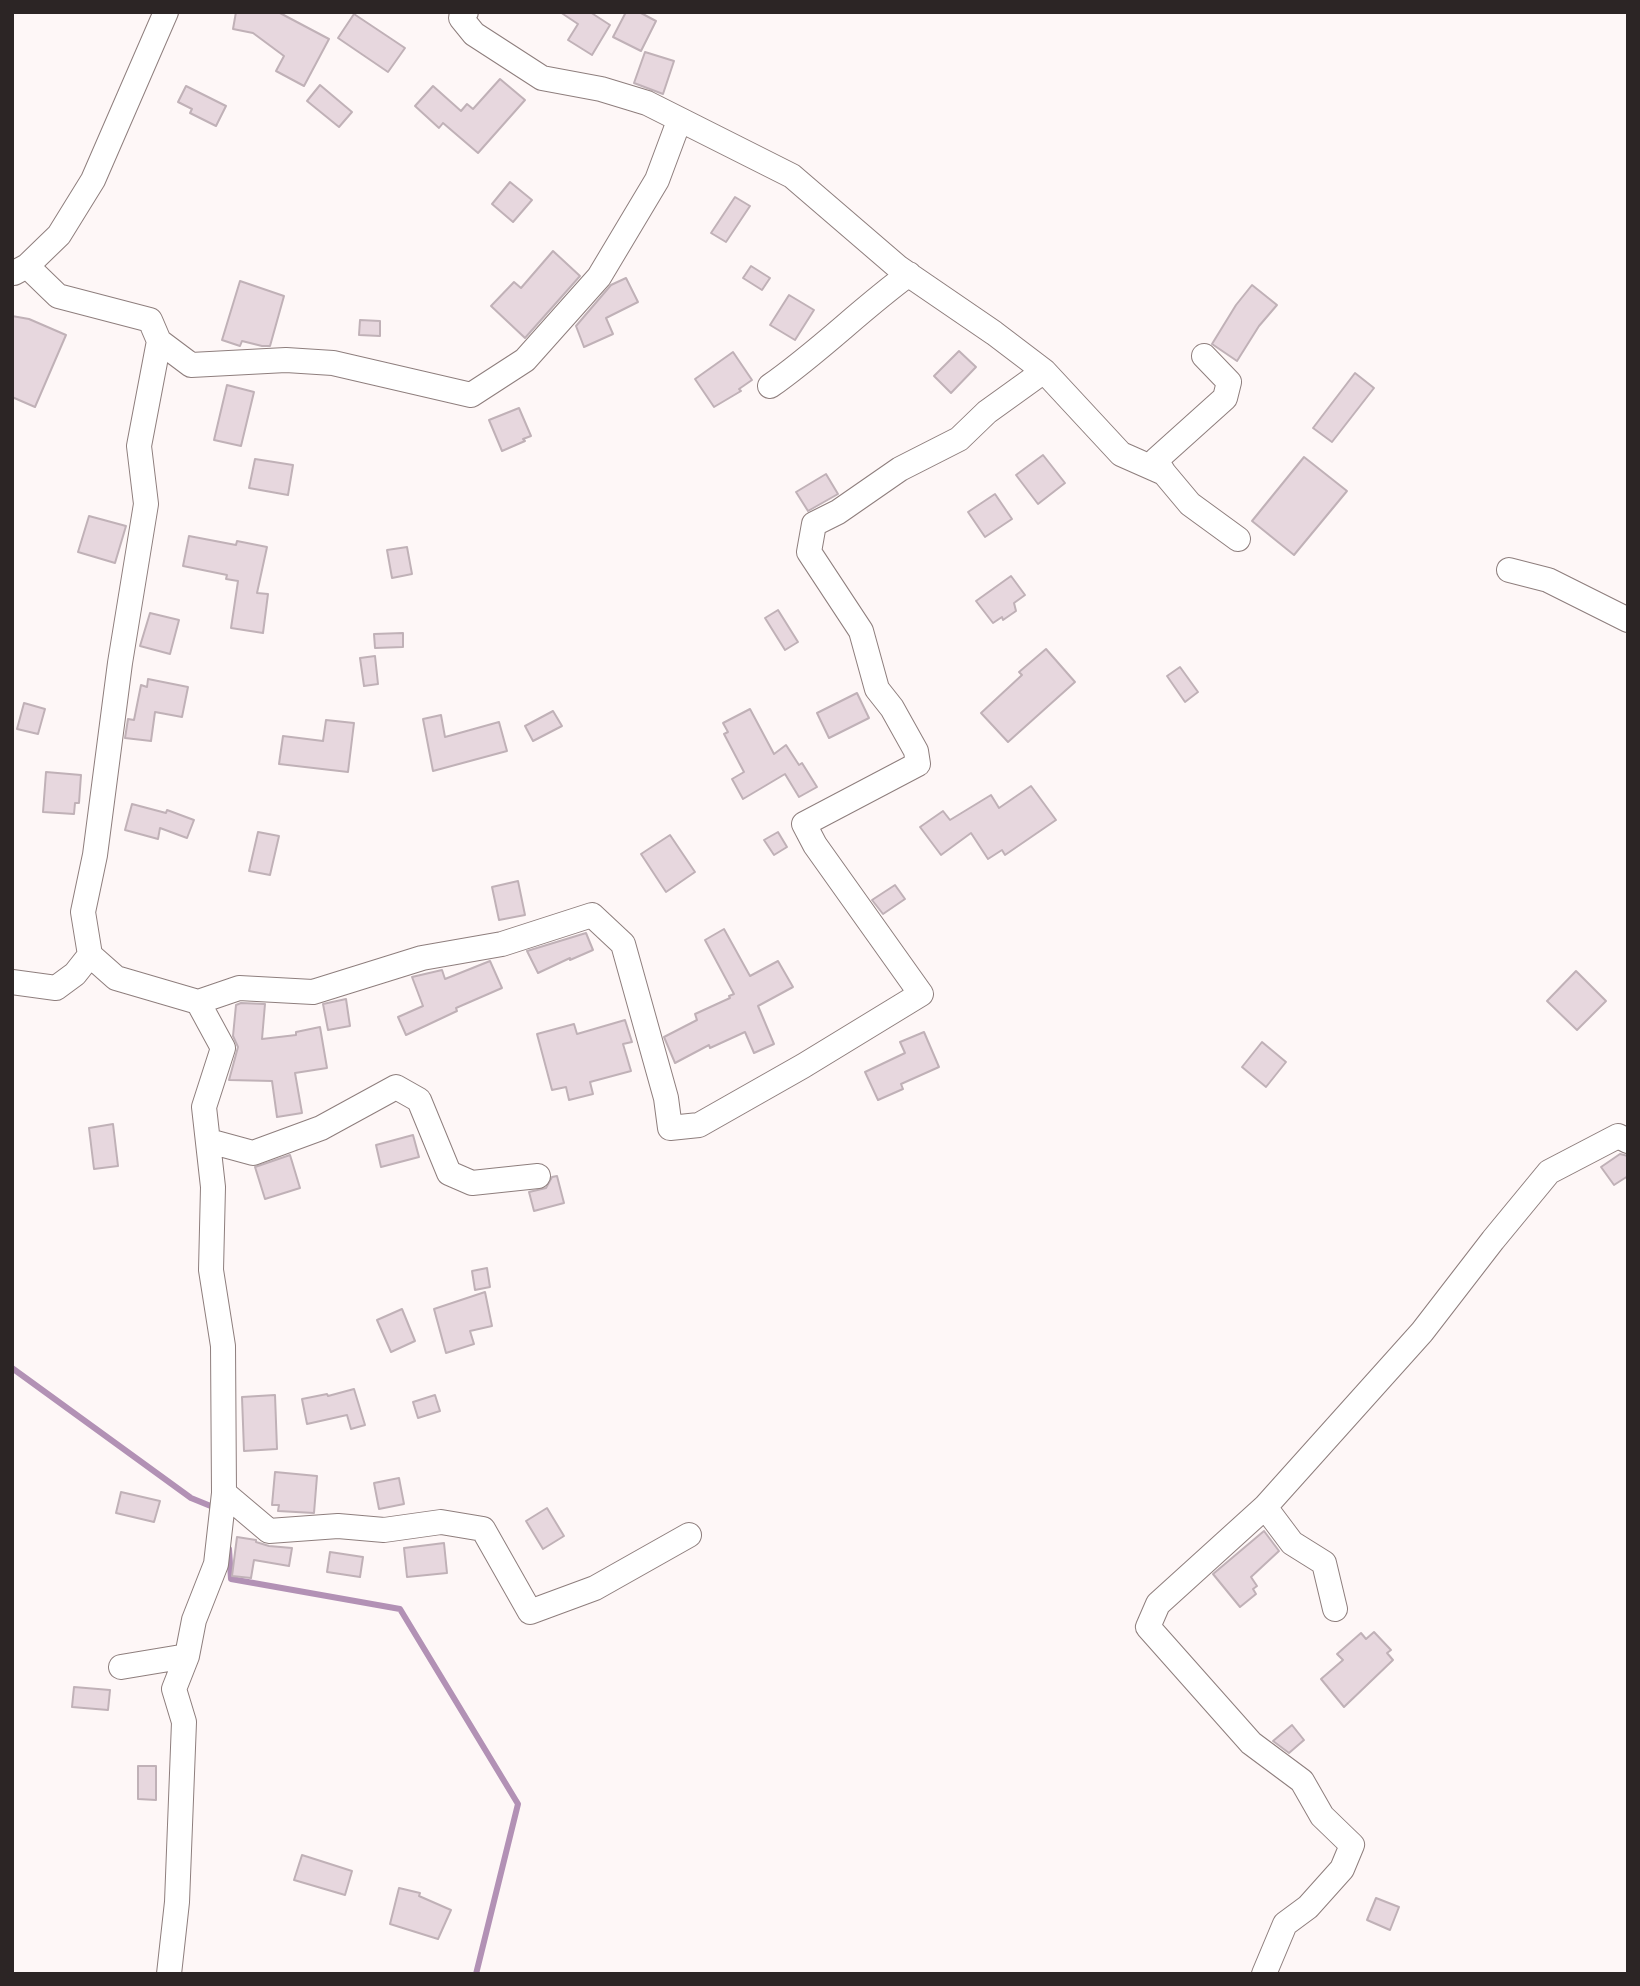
<!DOCTYPE html>
<style>
body{margin:0}
#map{position:relative;width:1640px;height:1986px;overflow:hidden;background:#fef7f7;font-family:Helvetica,sans-serif}
canvas{display:block}
.frame{position:absolute;inset:0;border:14px solid #2c2525;pointer-events:none}
</style>
<div id="map">
<canvas width="1640" height="1986"></canvas>
<div class="frame"></div>
</div>
<script>
const ctx = document.querySelector('canvas').getContext('2d');
ctx.lineJoin = 'round';
function trace(path, color, width, dash) { ctx.strokeStyle = color; ctx.lineWidth = width; ctx.lineCap = dash ? 'butt' : 'round'; ctx.setLineDash(dash || []); ctx.stroke(path); }
function paint(path, color) { ctx.fillStyle = color; ctx.fill(path, 'evenodd'); }
trace(new Path2D(`
 M12,1368L191,1498L218,1509
 M229,1549L231,1579L400,1609L518,1804L476,1974`), '#b291b5', 6);
const building = new Path2D(`
 M236,12H278L329,39L304,86L276,71L284,56L253,33L233,29Z
 M560,12H590L610,25L592,55L568,40L578,24Z
 M626,12H639L656,21L641,51L613,37Z
 M354,14L405,48L388,72L338,38Z
 M645,52L674,61L663,94L634,83Z
 M500,79L525,100L478,153L443,123L439,128L415,106L433,86L461,111L467,104L473,109Z
 M320,85L352,112L339,127L307,101Z
 M186,86L226,106L216,126L190,113L192,109L178,102Z
 M510,182L532,200L513,222L492,204Z
 M735,197L750,206L726,242L711,233Z
 M553,251L580,276L525,338L491,306L514,282L521,288Z
 M751,266L770,278L762,290L743,278Z
 M626,278L638,302L606,318L613,334L584,347L576,326L611,285Z
 M240,281L284,296L270,346H262L242,341L240,346L222,340Z
 M1252,285L1277,305L1259,326L1237,361L1212,344L1236,305Z
 M789,295L814,310L795,340L770,325Z
 M12,316L29,319L66,335L35,407L12,397Z
 M360,320L380,321V336L359,335Z
 M959,351L976,367L951,393L934,376Z
 M733,352L752,380L739,389L741,391L714,407L695,379Z
 M1355,373L1374,388L1332,442L1313,428Z
 M227,385L254,392L241,446L214,440Z
 M519,408L531,436L523,439L525,441L502,451L489,420Z
 M1043,455L1065,483L1038,504L1016,475Z
 M1304,457L1347,491L1294,555L1252,521Z
 M255,459L293,465L288,495L249,488Z
 M826,474L838,494L808,511L796,492Z
 M995,494L1012,519L985,537L968,512Z
 M89,516L126,526L115,563L78,552Z
 M189,536L236,545L237,541L267,547L257,593L268,594L263,633L231,628L238,581L226,579L227,575L183,566Z
 M407,547L412,574L392,578L387,550Z
 M1011,576L1025,595L1014,603L1016,611L1003,620L1002,617L993,623L976,601Z
 M778,610L798,642L785,650L765,618Z
 M150,613L179,620L170,654L140,646Z
 M403,633V647L375,648L374,634Z
 M1046,649L1075,682L1008,742L981,713L1022,675L1019,672Z
 M375,656L378,684L364,686L360,658Z
 M1180,667L1198,692L1185,702L1167,676Z
 M148,679L188,687L182,717L155,712L151,741L125,738L128,719L134,720L141,685L147,687Z
 M857,693L869,718L829,738L817,713Z
 M24,703L45,709L38,734L17,729Z
 M750,709L774,754L786,745L799,765L802,763L817,787L799,797L785,774L743,799L732,779L744,772L724,734L728,732L723,723Z
 M553,711L562,726L533,741L525,726Z
 M441,715L445,737L499,722L507,751L433,771L423,719Z
 M326,720L354,723L348,772L279,764L283,736L323,741Z
 M46,772L81,775L79,803H75L74,814L43,812Z
 M1031,786L1056,820L1005,855L1002,850L988,859L971,833L941,855L920,827L943,811L950,820L991,795L999,808Z
 M132,804L166,813L167,810L194,820L187,838L160,828L158,839L125,830Z
 M258,832L279,836L270,875L249,871Z
 M778,832L787,847L774,855L764,840Z
 M670,835L695,872L666,892L641,854Z
 M518,881L525,915L499,920L492,887Z
 M895,885L905,899L883,914L872,900Z
 M724,929L750,976L778,961L793,987L758,1006L774,1044L754,1053L745,1032L710,1048L709,1045L675,1063L664,1037L697,1020L695,1014L730,998L729,996L734,994L705,940Z
 M586,933L593,950L570,960V958L538,973L527,951Z
 M490,961L502,988L456,1008L457,1011L406,1035L398,1017L423,1006L412,977L442,970L445,979Z
 M1576,971L1606,1001L1577,1030L1547,1001Z
 M346,999L350,1026L328,1030L323,1004Z
 M241,1003L265,1004L262,1039L296,1035V1032L320,1027L327,1068L295,1073L302,1113L277,1117L272,1081L229,1080L238,1047L233,1036L236,1005Z
 M625,1020L632,1042L623,1044L631,1071L590,1082L593,1094L569,1100L566,1087L552,1090L537,1034L574,1024L577,1034Z
 M924,1032L939,1067L901,1084L903,1089L878,1100L865,1072L905,1053L900,1042Z
 M1262,1042L1286,1062L1266,1087L1242,1067Z
 M113,1124L118,1166L94,1169L89,1128Z
 M413,1135L419,1157L381,1167L376,1145Z
 M1620,1154L1628,1156V1176L1614,1185L1601,1167Z
 M290,1155L300,1188L265,1199L255,1167Z
 M557,1176L564,1203L534,1211L529,1192L546,1188L552,1177Z
 M487,1268L490,1287L475,1290L472,1271Z
 M485,1292L492,1326L470,1331L474,1344L446,1353L434,1309Z
 M402,1309L415,1341L391,1352L377,1320Z
 M354,1389L365,1425L351,1429L347,1415L307,1424L302,1399L327,1394L328,1396Z
 M275,1395L277,1449L244,1451L242,1397Z
 M435,1395L440,1411L418,1418L413,1402Z
 M275,1472L317,1476L314,1513L278,1511L279,1505H272Z
 M399,1478L404,1504L379,1509L374,1483Z
 M121,1492L160,1501L154,1522L116,1513Z
 M547,1508L564,1536L543,1549L526,1521Z
 M1264,1531L1279,1551L1251,1577L1257,1586L1253,1589L1256,1594L1240,1607L1213,1574Z
 M237,1537L256,1540V1542L269,1546L292,1548L289,1566L254,1560L251,1578L232,1576Z
 M444,1543L447,1573L407,1577L404,1548Z
 M330,1552L363,1557L360,1577L327,1572Z
 M1374,1632L1391,1650L1387,1653L1393,1660L1344,1707L1321,1679L1343,1660L1337,1654L1361,1633L1366,1639Z
 M74,1687L110,1690L108,1710L72,1707Z
 M1292,1725L1304,1740L1289,1753L1273,1741Z
 M138,1766H156V1800L138,1799Z
 M302,1855L352,1871L345,1895L294,1880Z
 M399,1888L420,1893L419,1896L451,1910L438,1939L390,1924Z
 M1376,1898L1399,1907L1390,1930L1367,1920Z`);
paint(building, '#e7d7de');
trace(building, '#c0b1b7', 2);
const minor = new Path2D(`
 M466,12L461,18L474,34L542,78L601,89L647,103L792,176L899,268L994,333L1044,371L1121,454L1164,473L1190,504L1238,539
 M27,266L58,296L150,320L159,341L191,365L286,360L333,363L471,395L525,360L599,277L657,180L679,121
 M14,273L27,266L59,235L93,180L166,12
 M770,386C819,352 861,309 909,274
 M1164,473L1156,460L1225,398L1229,382L1204,356
 M1509,570L1548,580L1628,620
 M90,955L116,978L198,1002L223,1048L204,1107L213,1187L211,1270L223,1346L224,1493L216,1564L194,1620L187,1656L174,1689L184,1722L177,1902L169,1974
 M12,982L56,988L75,974L90,955L83,912L95,855L120,663L146,504L139,446L159,341
 M198,1002L239,988L313,992L422,958L502,944L592,915L623,944L666,1098L670,1128L699,1125L803,1066L921,994L815,845L804,824L918,764L916,751L892,708L877,689L861,631L809,552L814,524L838,512L900,469L959,439L987,412L1044,371
 M209,1141L253,1153L321,1128L396,1087L419,1100L449,1173L472,1183L538,1176
 M224,1493L269,1531L338,1526L384,1530L441,1522L483,1529L530,1612L595,1588L689,1535
 M1265,1507L1292,1543L1324,1563L1335,1609
 M121,1667L187,1656
 M1264,1974L1285,1924L1308,1907L1342,1869L1352,1845L1322,1816L1302,1781L1251,1743L1148,1627L1158,1604L1265,1507L1422,1332L1493,1240L1549,1172L1618,1136L1628,1141`);
trace(minor, '#8e7e7d', 26);
trace(minor, '#fff', 24);
</script>
